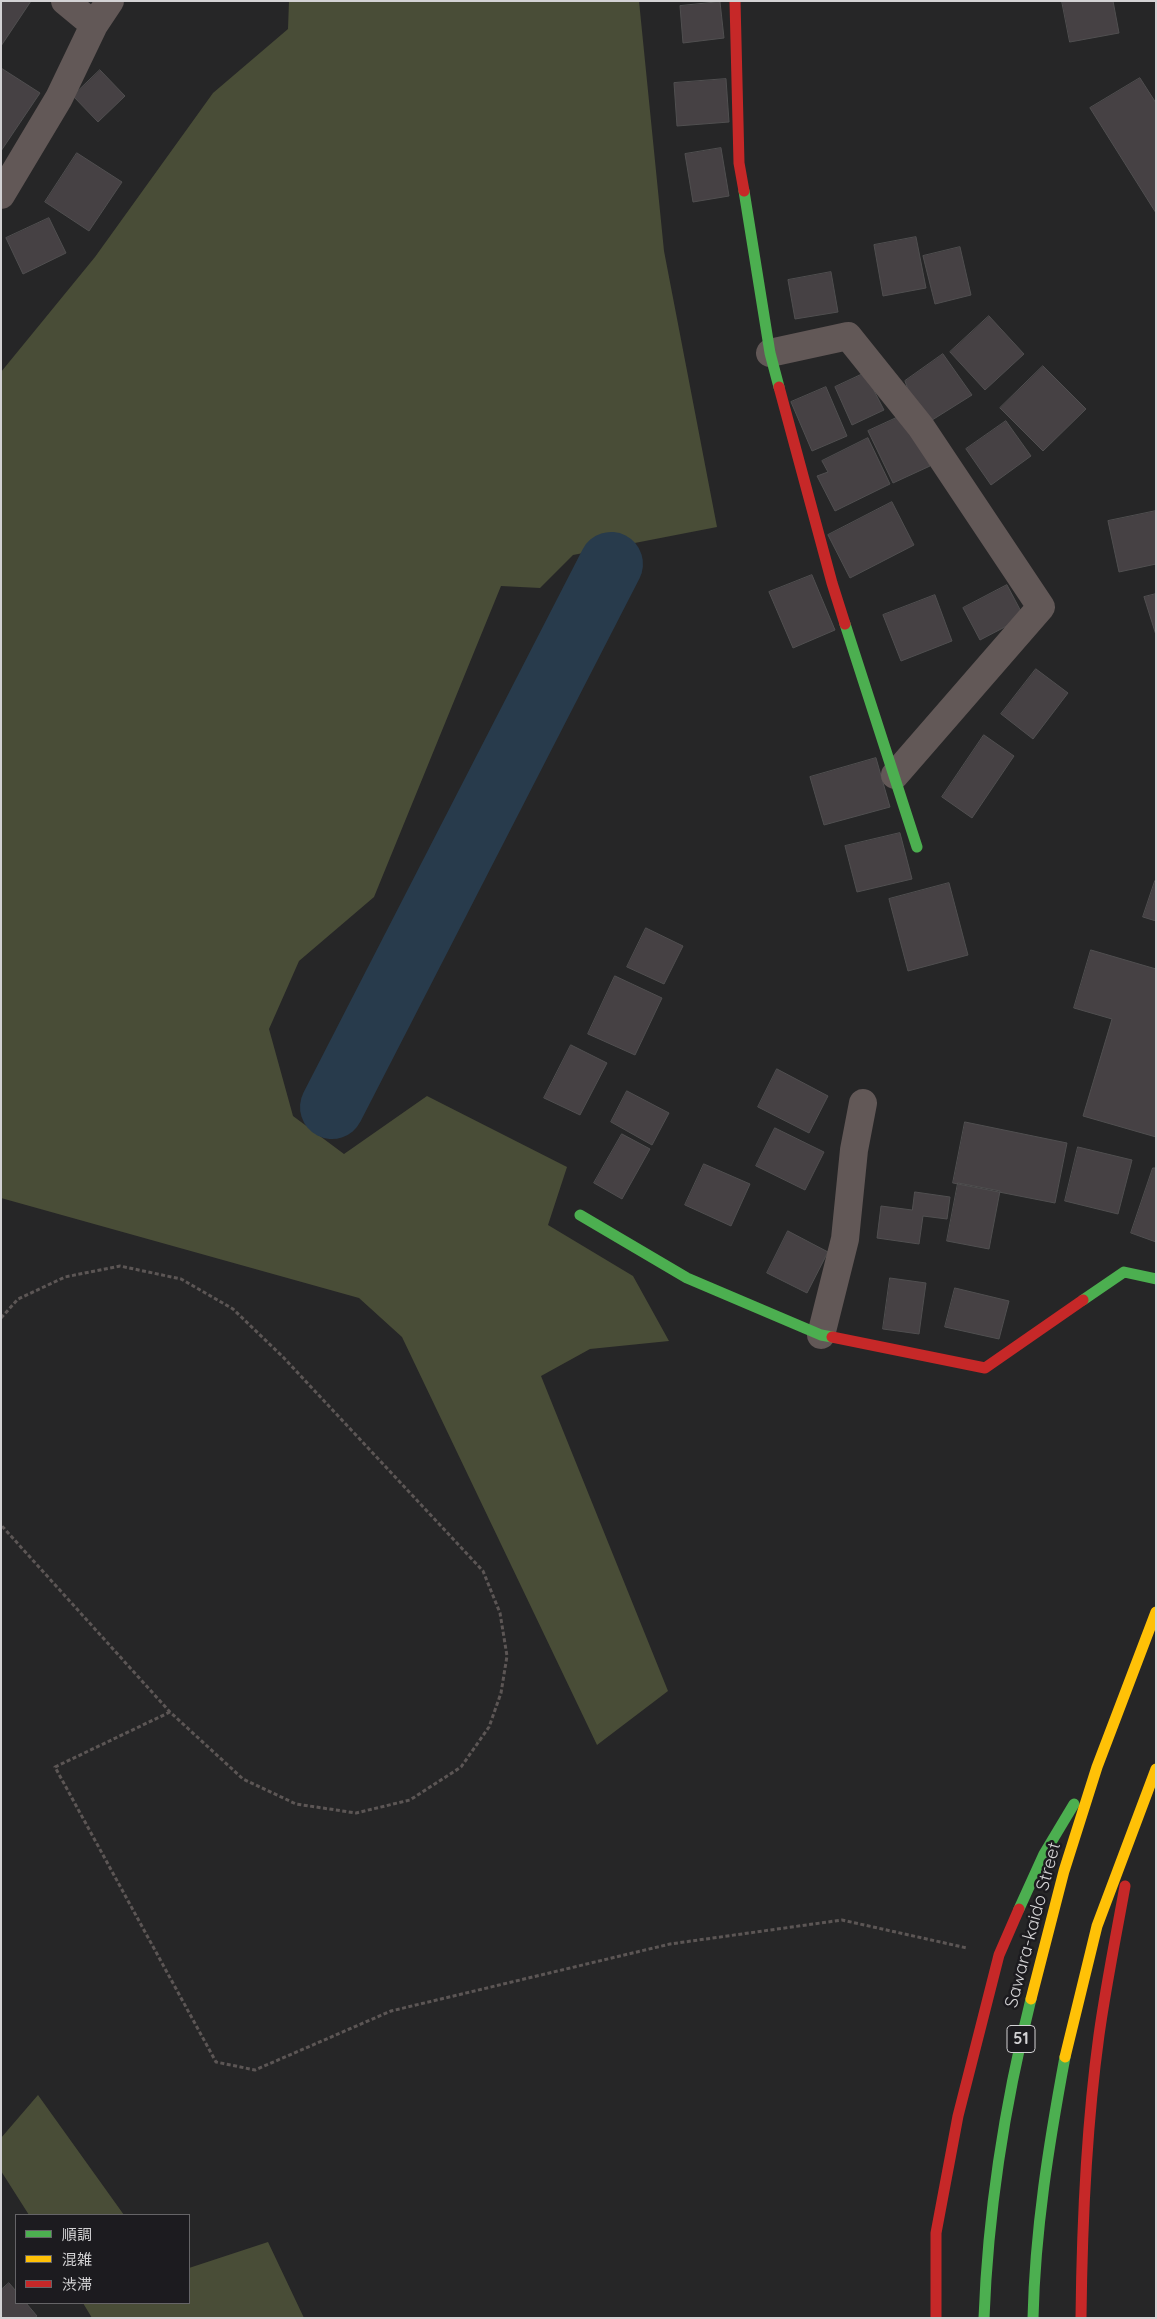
<!DOCTYPE html>
<meta charset="utf-8">
<style>
body{margin:0}
#map{position:relative;width:1157px;height:2319px;overflow:hidden;background:#262627;font-family:Quicksand,"Noto Sans JP",sans-serif}
canvas{display:block}
.frame{position:absolute;inset:0;border:2px solid #d3d2d4;pointer-events:none}
.legend{position:absolute;left:15px;top:2214px;width:175px;height:90px;box-sizing:border-box;background:#1c1b1f;border:1px solid #656467;margin:0;padding:6px 9px;list-style:none;font-size:15px;color:#d3d2d4}
.legend li{display:flex;align-items:center;gap:10px;height:25px}
.legend b{width:25px;border:1px solid #656467}
</style>
<div id="map">
<canvas width="1157" height="2319"></canvas>
<div class="frame"></div>
<ul class="legend">
<li><b style="height:6px;background:#4caf50"></b>順調</li>
<li><b style="height:6px;background:#ffc107"></b>混雑</li>
<li><b style="height:6px;background:#c62828"></b>渋滞</li>
</ul>
</div>
<script>
const ctx = document.querySelector('canvas').getContext('2d');
ctx.lineJoin = 'round';
function paint(path, color) { ctx.fillStyle = color; ctx.fill(path, 'evenodd'); }
function trace(path, color, width, dash) { ctx.strokeStyle = color; ctx.lineWidth = width; ctx.lineCap = dash ? 'butt' : 'round'; ctx.setLineDash(dash || []); ctx.stroke(path); }
function drawText(font, color, halo, rows, align = 'center') {
  ctx.font = font + ' Quicksand,sans-serif'; ctx.lineWidth = 5; ctx.setLineDash([]); ctx.textBaseline = 'middle'; ctx.strokeStyle = halo; ctx.fillStyle = color; for (const [text, x, y, turn = 0] of rows) {
    ctx.save(); ctx.translate(x, y); ctx.rotate((+turn || 0) * Math.PI / 180); ctx.textAlign = isNaN(turn) ? turn : align; if (halo) ctx.strokeText(text, 0, 0); ctx.fillText(text, 0, 0); ctx.restore();
  }
}
paint(new Path2D(`
 M289,1H639L664,251L717,527L573,555L540,588L501,586L374,897L299,961L269,1029L293,1116L344,1154L427,1096L567,1167L548,1225L633,1276L669,1341L590,1349L541,1376L668,1691L597,1745L402,1337L359,1298L1,1198V372L95,257L213,93L288,29Z
 M38,2095L124,2215H29L1,2171V2138Z
 M268,2242L304,2318H92L83,2303H189V2268Z`), '#494d37');
trace(new Path2D(`
 M332,1107L611,564`), '#283b4c', 64);
const building = new Path2D(`
 M1,1H31L1,46Z
 M1062,1H1113L1119,33L1070,42Z
 M720,2L724,38L683,43L680,6Z
 M1,68L40,93L1,151Z
 M100,70L125,96L98,122L73,96Z
 M1140,78L1156,103V213L1090,108Z
 M726,79L729,122L677,126L674,83Z
 M721,148L729,196L693,202L685,154Z
 M77,153L122,182L89,231L45,202Z
 M49,218L66,253L23,274L6,238Z
 M916,237L926,288L883,296L874,245Z
 M960,247L971,295L935,304L923,256Z
 M831,272L838,312L795,319L788,280Z
 M989,316L1024,354L985,390L950,352Z
 M943,354L972,395L921,427L905,381Z
 M1043,366L1086,409L1043,451L1000,408Z
 M865,373L884,410L852,425L835,387Z
 M826,387L847,436L812,451L791,402Z
 M905,414L930,466L893,483L868,431Z
 M1006,421L1031,456L991,485L966,449Z
 M868,438L890,484L835,511L817,476L828,472L822,461Z
 M892,502L914,545L850,578L828,535Z
 M1156,511V564L1119,572L1108,521Z
 M812,575L835,630L793,648L769,592Z
 M1007,585L1024,617L980,640L963,608Z
 M1156,594V635L1144,597Z
 M935,595L952,641L901,661L883,615Z
 M1036,669L1068,693L1033,739L1001,714Z
 M984,735L1014,756L972,818L942,797Z
 M876,758L890,807L824,825L810,777Z
 M900,833L912,879L857,892L845,846Z
 M1155,881L1156,882V921L1143,917Z
 M949,883L968,955L908,971L889,899Z
 M646,928L683,946L664,984L627,967Z
 M1091,950L1156,969V1137L1083,1116L1112,1019L1074,1008Z
 M615,976L662,998L635,1055L588,1034Z
 M571,1045L607,1063L580,1115L544,1098Z
 M777,1069L828,1096L809,1133L758,1107Z
 M627,1091L669,1113L652,1145L611,1122Z
 M965,1122L1067,1143L1055,1203L953,1183Z
 M775,1128L824,1152L805,1190L756,1166Z
 M622,1134L650,1149L622,1199L594,1183Z
 M1078,1147L1132,1160L1118,1214L1065,1201Z
 M704,1164L750,1184L731,1226L685,1205Z
 M1153,1168H1156V1242L1131,1233Z
 M958,1183L1000,1191L989,1249L947,1241Z
 M915,1192L950,1197L947,1219L923,1216L919,1244L877,1238L881,1206L912,1210Z
 M788,1231L828,1252L807,1293L767,1273Z
 M890,1278L926,1283L919,1334L883,1329Z
 M955,1288L1009,1301L999,1339L945,1327Z
 M9,2283L16,2291V2303H26L37,2316L34,2318H1V2290Z`);
paint(building, '#464144');
trace(building, '#504f50', 1);
trace(new Path2D(`
 M1,1318L18,1299L65,1277L120,1266L181,1279L233,1309L283,1357L483,1571L500,1613L507,1656L501,1693L489,1727L461,1767L410,1800L356,1813L296,1804L243,1779L170,1712L1,1525
 M170,1712L55,1767L216,2062L255,2070L391,2011L670,1944L842,1920L967,1948`), '#5c5655', 3, [4, 2.5]);
trace(new Path2D(`
 M65,1L94,25
 M1,195L59,98L94,25L110,1
 M770,353L848,336L921,427L1041,607L895,775
 M821,1335L845,1239L854,1150L863,1103`), '#625857', 28);
trace(new Path2D(`
 M744,191L770,353L779,387
 M845,624L917,847
 M580,1215L687,1278L821,1335L832,1337
 M1083,1300L1124,1272L1156,1279
 M1019,1909L1044,1854L1074,1804
 M984,2318C988,2210 1005,2103 1031,1999
 M1033,2318C1035,2230 1049,2143 1065,2057`), '#4caf50', 11);
trace(new Path2D(`
 M1031,1999L1064,1871L1097,1767L1156,1612
 M1065,2057L1097,1926L1156,1769`), '#ffc107', 11);
trace(new Path2D(`
 M735,1L739,163L744,191
 M779,387L832,583L845,624
 M832,1337L985,1368L1083,1300
 M936,2318V2233L958,2116L999,1955L1019,1909
 M1081,2318C1082,2223 1086,2129 1099,2035C1106,1985 1116,1936 1125,1886`), '#c62828', 11);
for (const [x, y, w] of [
 [1021,2039,28]
]) { const box = new Path2D(); box.roundRect(x - w / 2, y - 13.5, w, 27, 4); ctx.fillStyle = '#1c1b1f'; ctx.fill(box); trace(box, '#d3d2d4', 1); }
drawText('bold 16px', '#d3d2d4', null, [
 ["51",1021,2039]
]);
drawText('18px', '#d3d2d4', '#1c1b1f', [
 ["Sawara-kaido Street",1033,1925,-75]
]);
</script>
